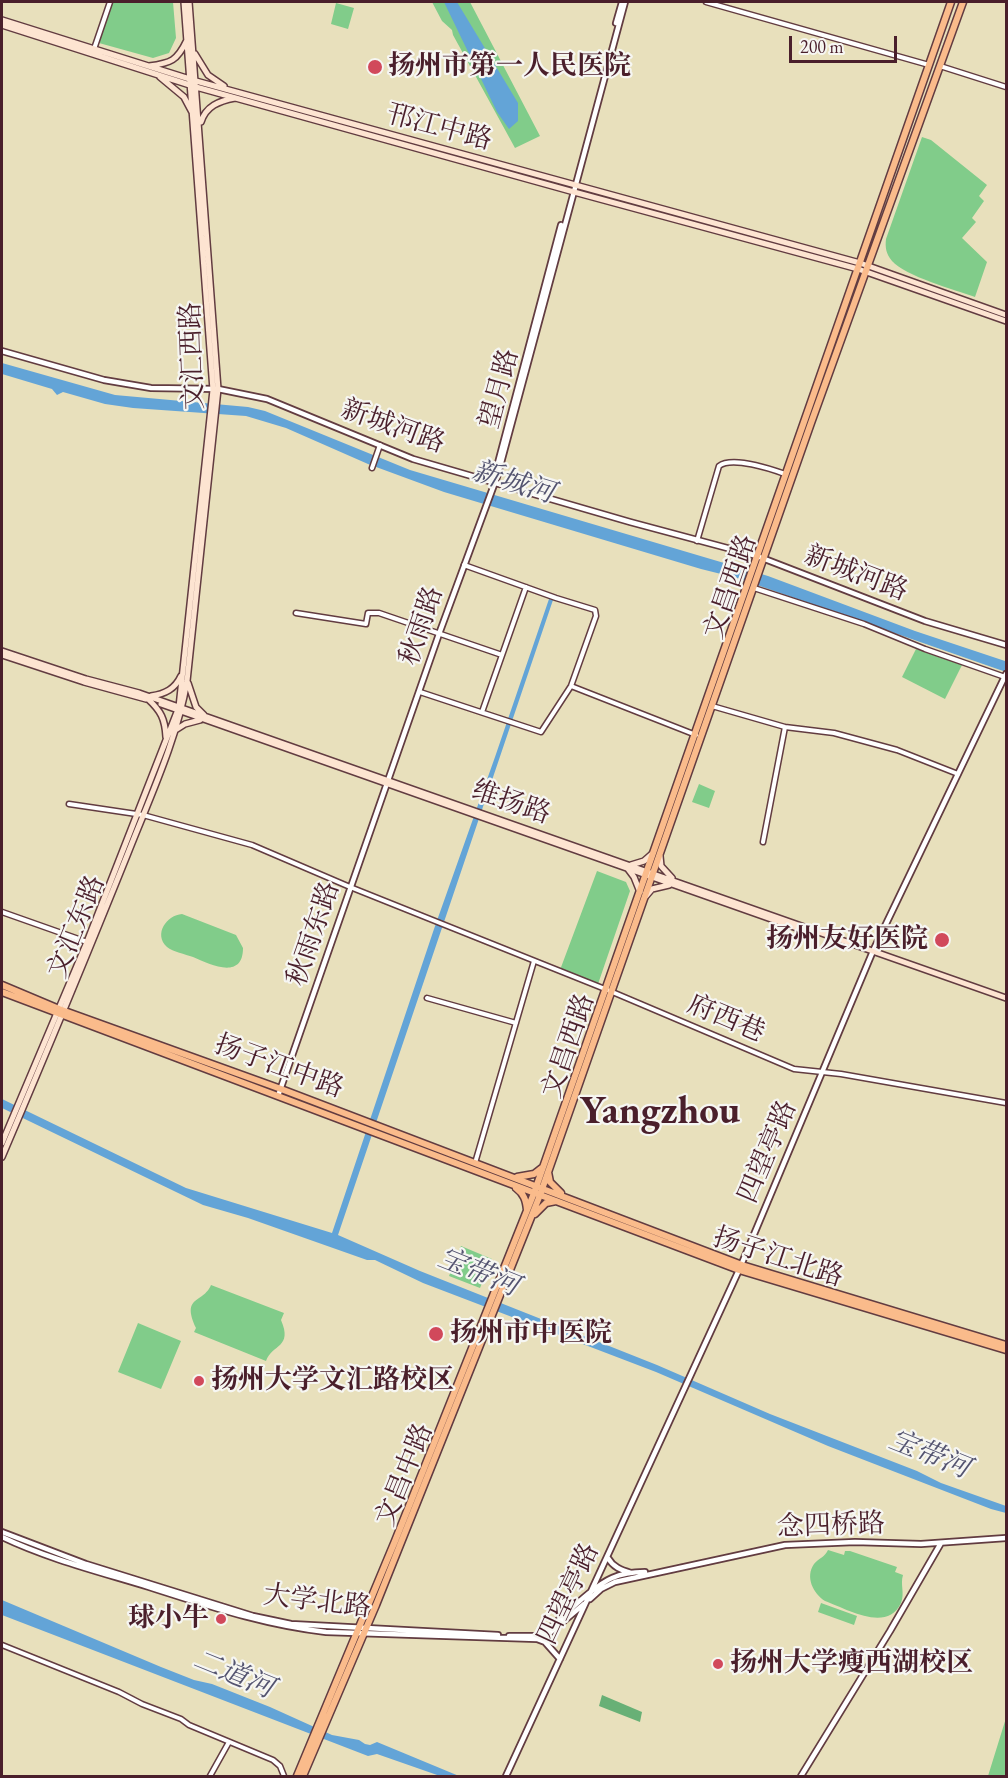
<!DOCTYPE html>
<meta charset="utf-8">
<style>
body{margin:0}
#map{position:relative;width:1008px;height:1778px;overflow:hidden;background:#e8e0bc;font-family:"EB Garamond",serif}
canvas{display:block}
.frame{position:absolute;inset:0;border:3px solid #4a1f2b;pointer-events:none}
.scale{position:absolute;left:789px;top:36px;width:108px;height:27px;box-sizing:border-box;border:3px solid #4a1f2b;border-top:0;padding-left:8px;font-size:18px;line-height:21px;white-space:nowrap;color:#4a1f2b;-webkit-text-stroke:4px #f6f6f2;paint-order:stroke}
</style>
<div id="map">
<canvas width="1008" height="1778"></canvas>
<div class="frame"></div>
<div class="scale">200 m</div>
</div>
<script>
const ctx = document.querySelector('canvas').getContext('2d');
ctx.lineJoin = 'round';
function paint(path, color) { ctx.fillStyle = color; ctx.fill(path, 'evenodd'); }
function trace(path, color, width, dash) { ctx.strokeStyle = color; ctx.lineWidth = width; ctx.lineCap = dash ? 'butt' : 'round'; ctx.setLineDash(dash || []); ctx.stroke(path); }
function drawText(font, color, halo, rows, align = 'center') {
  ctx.font = font + ' "EB Garamond","Noto Serif SC",serif'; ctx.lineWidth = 4.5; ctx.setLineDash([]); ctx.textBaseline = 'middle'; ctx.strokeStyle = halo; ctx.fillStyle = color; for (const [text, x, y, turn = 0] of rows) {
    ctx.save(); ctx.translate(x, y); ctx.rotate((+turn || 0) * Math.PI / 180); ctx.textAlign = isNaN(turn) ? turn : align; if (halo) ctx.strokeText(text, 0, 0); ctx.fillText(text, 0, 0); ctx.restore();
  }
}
paint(new Path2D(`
 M112,2H173L176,38L169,53L153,58L99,43Z
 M432,2H470L540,136L515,148L453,35L452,30L442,21Z
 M336,3L354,8L348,29L331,24Z
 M922,137L931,140L987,185L979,196L984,201L972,218L976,222L962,238L987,262L975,297C955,290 905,276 892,261C886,254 885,247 886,239Z
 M916,649L962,665L945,699L902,677Z
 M699,784L715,791L709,808L692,802Z
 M597,871L626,882L630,891L598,984L560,970Z
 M182,914L236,935L243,948C243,981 209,964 193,957C185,954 173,952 167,947C153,934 167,915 182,914Z
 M461,1246L492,1259L480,1288L449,1276Z
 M211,1285L284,1313L281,1320C293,1348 272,1344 266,1361L194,1332L196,1328C181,1295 203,1304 211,1285Z
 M138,1323L181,1341L161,1389L118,1372Z
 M828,1550L844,1555L845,1551H850L897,1567L895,1572L903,1575C900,1584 905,1593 901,1603C887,1633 847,1609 825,1601C813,1593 805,1577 814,1564C819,1558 825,1557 828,1550Z
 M821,1603L857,1616L854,1625L818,1612Z
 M1006,1718V1776H988Z`), '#81cc8a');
paint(new Path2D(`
 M602,1695L642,1712L640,1722L599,1706Z`), '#68b076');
paint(new Path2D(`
 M444,2H457L518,103V121L509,129L497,112Z
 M2,363L115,395L248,407L265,411L410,470L768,576L915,631L1005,661L1006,659V672L737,578L701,569L444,492L368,464L286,428L246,416L133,408L105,404L63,392L57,395L52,389L2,374Z
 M549,599L553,600L338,1235L420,1271L657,1365L770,1414L917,1471L941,1483L1006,1506V1513L991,1509L828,1446L656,1372L423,1283L375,1260H367L248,1218L203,1205L2,1108V1099L186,1188L332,1233L434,929L495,757Z
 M2,1600L161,1667L194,1680L212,1684L270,1707L332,1735L359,1740L365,1744L370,1745L377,1742L459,1776H440L377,1754L368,1756L2,1615Z`), '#63a4d7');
const minor = new Path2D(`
 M706,2L929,65
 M94,49L110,2
 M940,66L1006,87
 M372,468L380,445
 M697,541L719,466C732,456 771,469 785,474
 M754,588L864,624L925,649L1005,677
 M296,613L366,624L368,613H379L502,655
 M571,686L696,735
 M420,692L541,732L571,686L596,616L595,610L556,598L464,565
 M712,706L785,727L834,733L897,750L958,774
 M482,712L526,587
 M69,804L143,815L252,845L350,887L610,991L794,1069L841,1074L1006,1103
 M763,842L785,727
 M2,912L87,942
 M427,998L516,1023
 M475,1163L534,961
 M2,1645L119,1692L142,1704L181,1719L189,1725L273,1760L280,1766L284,1776
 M210,1776L229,1742`);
const tertiary = new Path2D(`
 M616,23L622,2
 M2,351L104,380L151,388L218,389L267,399L413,459L630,522L757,556L925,621L1006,645
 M494,478L561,225
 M278,1096L439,634L498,474L625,2
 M2,1532L86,1564L253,1616L291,1624L498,1635
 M2,1537C48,1559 100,1572 149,1587C209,1606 263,1625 326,1632L537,1639L546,1636L584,1604
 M608,1558C613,1567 621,1570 631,1573
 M590,1599L601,1589L615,1582L785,1545L855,1542L921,1544L1006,1538
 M509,1636H537L545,1632C562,1618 593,1586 612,1578C623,1573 634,1572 645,1572
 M537,1639L545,1642L560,1659
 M506,1776L739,1270L873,951L1006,674
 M801,1776L890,1631L941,1543`);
const secondary = new Path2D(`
 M2,20L196,81L860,263L1006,315
 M2,25L196,87L574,192L858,269L1006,321
 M195,54L208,75L224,86
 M149,66C171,63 177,61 187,40
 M160,77L184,97L192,112
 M201,122C206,106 219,101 235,98
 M2,651L86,679L139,693L1006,998
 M2,655L84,682L146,699
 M188,683L196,707L204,715
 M151,696C165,694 175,689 181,676
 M148,699C161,711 165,719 166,737
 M161,704L808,932
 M174,731L185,724L200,720
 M660,856L661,866L672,878
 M631,865L644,861L652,854
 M628,869L634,877L640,892
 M646,896L652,889L669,885
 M2,1143L87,942L179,707L213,390L184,2
 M2,1157C45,1056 87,955 128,853C150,797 177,740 187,681L218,389L189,2`);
const primary = new Path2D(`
 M2,985L59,1009L281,1089L742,1265L1006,1345
 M2,992L739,1270L1006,1350
 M548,1172L550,1182L561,1193
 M517,1177L534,1174L543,1167
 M516,1188C524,1194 526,1200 527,1210
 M535,1214L546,1203L556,1201
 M297,1776L395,1541L534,1193L951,2
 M303,1776L376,1605L540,1195L811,423L963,2`);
trace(minor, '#623c41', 7);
trace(tertiary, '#623c41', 8);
trace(secondary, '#623c41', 8);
trace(primary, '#623c41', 9);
trace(minor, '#fff', 4);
trace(tertiary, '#fff', 4.5);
trace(secondary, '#fde4d1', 5);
trace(primary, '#fabb8b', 6);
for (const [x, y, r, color] of [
 [375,67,8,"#d1495b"],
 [942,940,8,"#d1495b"],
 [436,1334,8,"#d1495b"],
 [199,1381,6,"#d1495b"],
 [221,1619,6,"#d1495b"],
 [718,1664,6,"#d1495b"]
]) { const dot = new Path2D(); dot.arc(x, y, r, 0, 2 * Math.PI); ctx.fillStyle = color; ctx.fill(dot); trace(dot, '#f6f6f2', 2); }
drawText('bold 27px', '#4a1f2b', '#f6f6f2', [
 ["扬州市第一人民医院",388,67],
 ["扬州友好医院",928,940,"right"],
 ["扬州市中医院",450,1334],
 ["扬州大学文汇路校区",211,1381],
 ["球小牛",209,1619,"right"],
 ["扬州大学瘦西湖校区",730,1664]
], 'left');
drawText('27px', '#4a1f2b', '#f6f6f2', [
 ["邗江中路",439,128,15],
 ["文汇西路",193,356,-92],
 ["望月路",500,389,-75],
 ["新城河路",393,427,20],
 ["新城河路",856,574,21],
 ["文昌西路",731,587,-71],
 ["秋雨路",422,626,-71],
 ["维扬路",511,803,19],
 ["文汇东路",77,927,-68],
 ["秋雨东路",314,934,-71],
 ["府西巷",726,1019,23],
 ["文昌西路",569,1046,-71],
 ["扬子江中路",279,1067,20],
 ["四望亭路",768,1152,-67],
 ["扬子江北路",778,1258,18],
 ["文昌中路",405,1475,-68],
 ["念四桥路",831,1526,-2],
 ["四望亭路",569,1594,-65],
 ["大学北路",317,1602,7]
]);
drawText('italic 28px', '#545470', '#f6f6f2', [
 ["新城河",513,483,17],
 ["宝带河",478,1273,22],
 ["宝带河",929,1455,22],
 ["二道河",233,1675,22]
]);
drawText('bold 39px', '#4a1f2b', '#f6f6f2', [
 ["Yangzhou",660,1112]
]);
</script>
